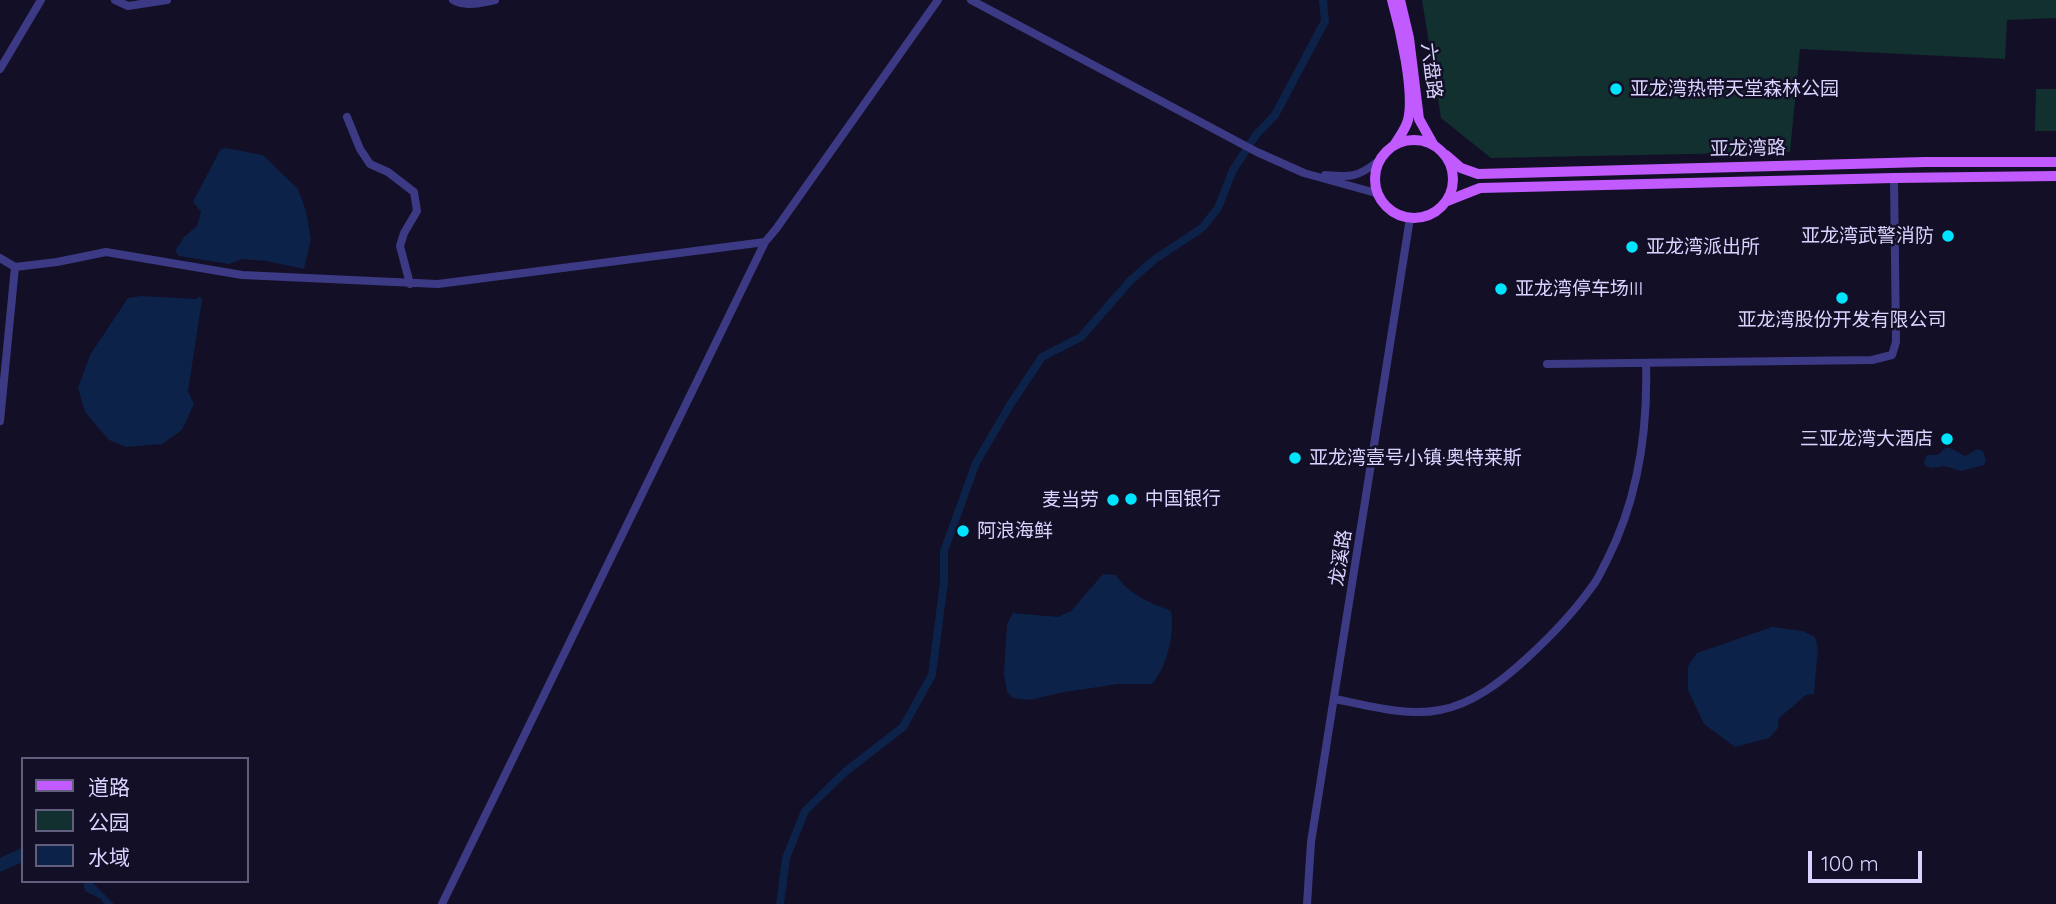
<!DOCTYPE html>
<meta charset="utf-8">
<style>
body{margin:0}
#map{position:relative;width:2056px;height:904px;overflow:hidden;background:#130f26;font-family:Quicksand,"Noto Sans SC",sans-serif}
canvas{display:block}
.legend{position:absolute;left:21px;top:757px;width:228px;height:126px;box-sizing:border-box;background:#130f26;border:2px solid #625e7d;margin:0;padding:9px 12px;list-style:none;font-size:21px;color:#d9d4ff}
.legend li{display:flex;align-items:center;gap:14px;height:35px}
.legend b{width:35px;border:2px solid #625e7d}
.scale{position:absolute;left:1808px;top:851px;width:114px;height:32px;box-sizing:border-box;border:4px solid #d9d4ff;border-top:0;padding-left:9px;font-size:21px;line-height:24px;white-space:nowrap;color:#d9d4ff;-webkit-text-stroke:5px #130f26;paint-order:stroke}
</style>
<div id="map">
<canvas width="2056" height="904"></canvas>
<ul class="legend">
<li><b style="height:9px;background:#c25bff"></b>道路</li>
<li><b style="height:19px;background:#12302f"></b>公园</li>
<li><b style="height:19px;background:#0c2248"></b>水域</li>
</ul>
<div class="scale">100 m</div>
</div>
<script>
const ctx = document.querySelector('canvas').getContext('2d');
ctx.lineJoin = 'round';
function paint(path, color) { ctx.fillStyle = color; ctx.fill(path, 'evenodd'); }
function trace(path, color, width, dash) { ctx.strokeStyle = color; ctx.lineWidth = width; ctx.lineCap = dash ? 'butt' : 'round'; ctx.setLineDash(dash || []); ctx.stroke(path); }
function drawText(font, color, halo, rows, align = 'center') {
  ctx.font = font + ' Quicksand,"Noto Sans SC",sans-serif'; ctx.lineWidth = 5; ctx.setLineDash([]); ctx.textBaseline = 'middle'; ctx.strokeStyle = halo; ctx.fillStyle = color; for (const [text, x, y, turn = 0] of rows) {
    ctx.save(); ctx.translate(x, y); ctx.rotate((+turn || 0) * Math.PI / 180); ctx.textAlign = isNaN(turn) ? turn : align; if (halo) ctx.strokeText(text, 0, 0); ctx.fillText(text, 0, 0); ctx.restore();
  }
}
paint(new Path2D(`
 M1422,0H2056V18L2007,20L2005,59L1800,49L1790,152L1491,158L1441,118Z
 M2036,89H2056V131H2035Z`), '#12302f');
paint(new Path2D(`
 M226,148L263,155L298,189L306,211L311,239L304,269L266,261L242,259L229,264L179,256L175,251L184,237L197,226L201,212L193,202L220,150Z
 M141,296L196,299L200,296L202,300L188,391L194,404L182,430L162,444L126,447L109,440L85,412L78,388L90,355L128,298Z
 M1945,448H1950L1965,456L1978,449L1983,451L1986,461L1984,465L1961,471L1944,466L1932,468L1925,466L1924,462L1927,455H1938Z
 M1103,574L1116,575C1129,595 1149,602 1171,611C1175,635 1167,666 1152,684H1118L1059,693L1030,700L1013,698L1007,692L1004,674L1007,624L1013,613L1058,617L1071,611Z
 M1772,627L1803,631L1815,637L1818,648L1814,694L1806,695L1779,718L1778,728L1769,738L1735,747L1704,724L1688,690V666L1697,653Z
 M23,847V862L0,872V858Z
 M83,881H91L114,904H104L101,899L85,891Z`), '#0c2248');
trace(new Path2D(`
 M780,904L786,858L805,811L845,772L903,727L932,675L944,582V551L976,463L1010,405L1042,357L1081,337L1131,280L1155,259L1202,228L1218,208L1233,170L1256,135L1275,115L1325,21L1323,0`), '#0c2248', 8);
trace(new Path2D(`
 M115,0L128,6L167,0
 M453,0C464,7 482,3 495,0
 M971,0L1257,152L1304,173L1376,193
 M0,69L41,0
 M347,117L360,149L370,164L388,172L414,192L417,211L404,233L400,246L410,284
 M1325,175C1350,177 1357,178 1377,162
 M0,258L15,267L57,262L106,252L242,275L438,284L765,242L776,229L938,0
 M1547,364L1872,360L1892,355L1896,342L1894,178
 M0,421L15,267
 M1334,699C1368,705 1405,717 1440,710C1473,704 1502,681 1526,659C1549,638 1573,613 1591,588C1598,580 1602,569 1607,560C1638,499 1648,431 1646,363
 M442,904L765,242
 M1307,904L1311,842L1410,218`), '#3d3a85', 8);
trace(new Path2D(`
 M1392,0C1400,28 1415,92 1408,120C1406,128 1400,136 1395,144
 M1400,0L1409,38L1419,119L1433,144
 M1375 179a39 39 0 1 1 78 0a39 39 0 1 1-78 0Z
 M1446,155L1461,168L1478,174L1925,162H2056
 M1447,201L1480,188L1894,178L2056,176`), '#c25bff', 10);
for (const [x, y, r, color] of [
 [1616,89,7,"#00e5ff"],
 [1948,236,7,"#00e5ff"],
 [1632,247,7,"#00e5ff"],
 [1501,289,7,"#00e5ff"],
 [1842,298,7,"#00e5ff"],
 [1947,439,7,"#00e5ff"],
 [1295,458,7,"#00e5ff"],
 [1131,499,7,"#00e5ff"],
 [1113,500,7,"#00e5ff"],
 [963,531,7,"#00e5ff"]
]) { const dot = new Path2D(); dot.arc(x, y, r, 0, 2 * Math.PI); ctx.fillStyle = color; ctx.fill(dot); trace(dot, '#130f26', 2.5); }
drawText('19px', '#d9d4ff', '#130f26', [
 ["六盘路",1431,71,83],
 ["亚龙湾路",1748,149,-1],
 ["龙溪路",1341,558,-81]
]);
drawText('19px', '#d9d4ff', '#130f26', [
 ["亚龙湾热带天堂森林公园",1630,89],
 ["亚龙湾武警消防",1934,236,"right"],
 ["亚龙湾派出所",1646,247],
 ["亚龙湾停车场III",1515,289],
 ["亚龙湾股份开发有限公司",1842,320,"center"],
 ["三亚龙湾大酒店",1933,439,"right"],
 ["亚龙湾壹号小镇·奥特莱斯",1309,458],
 ["中国银行",1145,499],
 ["麦当劳",1099,500,"right"],
 ["阿浪海鲜",977,531]
], 'left');
</script>
